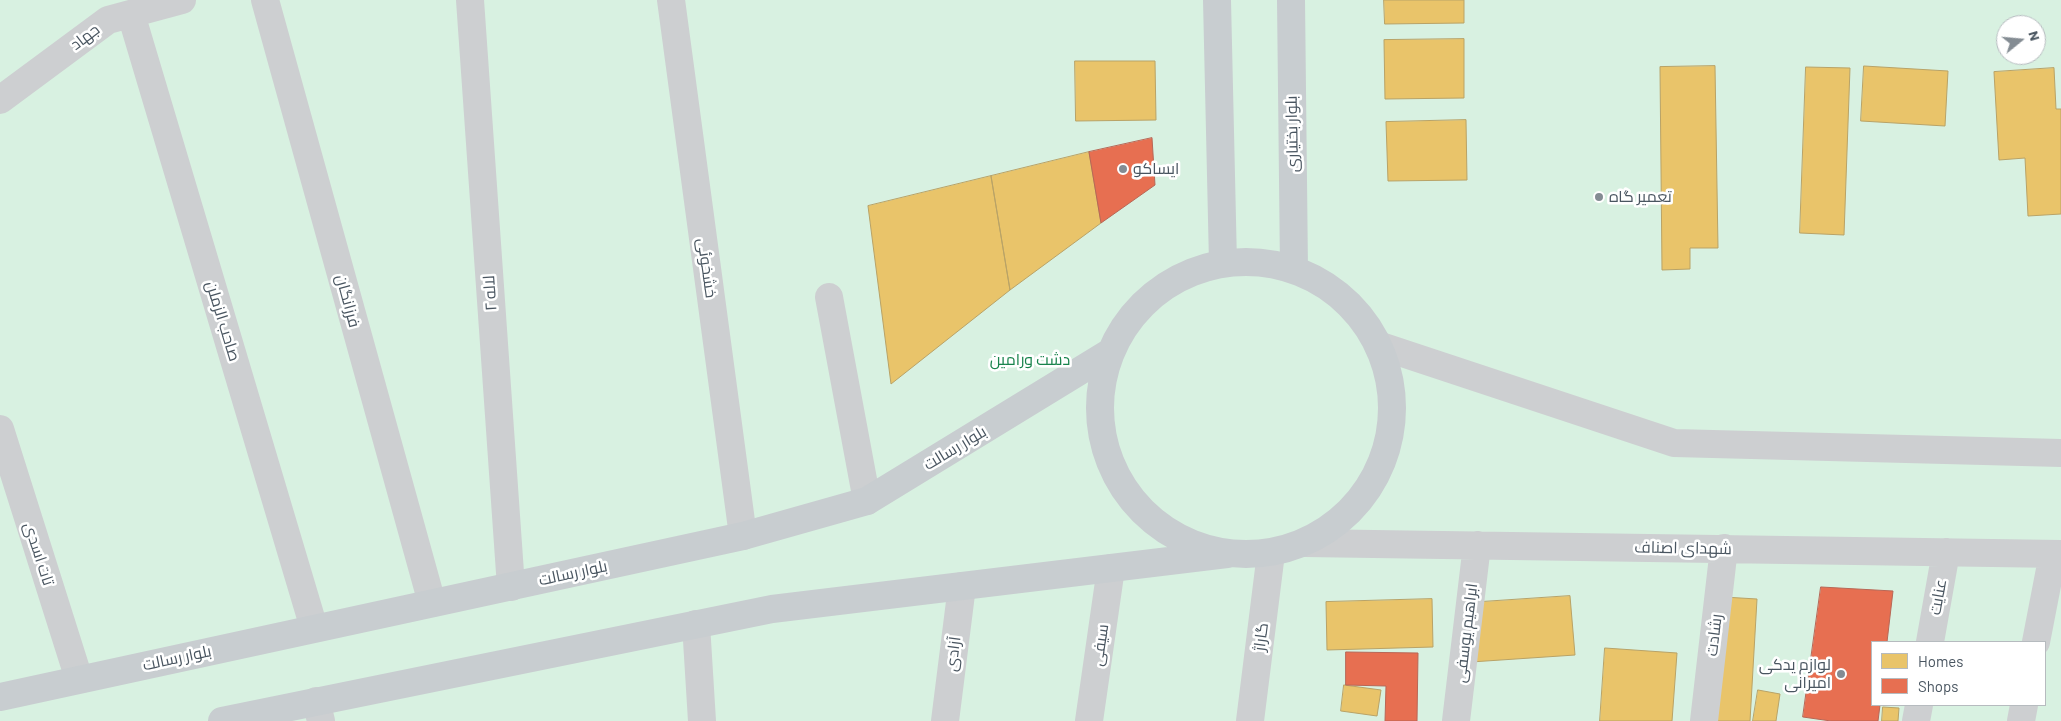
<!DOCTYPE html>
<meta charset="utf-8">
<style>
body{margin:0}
#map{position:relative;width:2061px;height:721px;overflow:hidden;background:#f3f3f3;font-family:Barlow,sans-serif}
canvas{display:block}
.legend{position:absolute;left:1871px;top:641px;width:175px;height:65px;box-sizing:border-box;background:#fff;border:1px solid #b6bbbf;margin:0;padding:6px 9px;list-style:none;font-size:15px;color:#495560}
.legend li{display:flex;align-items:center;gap:10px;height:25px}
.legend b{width:25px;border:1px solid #b6bbbf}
.north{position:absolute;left:1996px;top:15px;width:50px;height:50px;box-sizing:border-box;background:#fff;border:1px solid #b6bbbf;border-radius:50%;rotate:73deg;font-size:14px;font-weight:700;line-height:20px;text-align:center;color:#495560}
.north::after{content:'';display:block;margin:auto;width:18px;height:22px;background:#848c93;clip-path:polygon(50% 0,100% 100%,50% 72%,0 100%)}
</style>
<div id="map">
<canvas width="2061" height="721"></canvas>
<ul class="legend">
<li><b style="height:14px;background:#e9c46a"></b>Homes</li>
<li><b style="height:14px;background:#e76f51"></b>Shops</li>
</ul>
<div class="north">N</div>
</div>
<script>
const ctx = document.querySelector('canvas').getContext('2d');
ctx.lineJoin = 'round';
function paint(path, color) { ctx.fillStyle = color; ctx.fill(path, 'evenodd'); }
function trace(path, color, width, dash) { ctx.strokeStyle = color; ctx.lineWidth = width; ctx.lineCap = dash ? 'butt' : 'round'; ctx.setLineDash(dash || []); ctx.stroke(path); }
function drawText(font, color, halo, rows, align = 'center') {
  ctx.font = font + ' Barlow,Cairo,sans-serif'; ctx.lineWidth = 5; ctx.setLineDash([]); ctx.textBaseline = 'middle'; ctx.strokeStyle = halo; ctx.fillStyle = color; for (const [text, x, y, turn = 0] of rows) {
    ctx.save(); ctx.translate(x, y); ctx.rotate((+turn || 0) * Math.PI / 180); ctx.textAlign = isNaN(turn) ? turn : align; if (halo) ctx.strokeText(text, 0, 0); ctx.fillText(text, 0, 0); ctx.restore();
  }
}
paint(new Path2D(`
 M0,0H2061V721H0ZM2006,25H2036V55H2006ZM1872,642H2045V705H1872Z`), '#d8f1e1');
const homes = new Path2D(`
 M1384,0H1464V23L1385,24Z
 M1464,39V98L1385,99L1384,40Z
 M1075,61H1155L1156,120L1076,121Z
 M1715,66L1718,248H1690V269L1662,270L1660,67Z
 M1864,66L1948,71L1945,126L1861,121Z
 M1806,67L1850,68L1844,235L1800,233Z
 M2054,68L2056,109H2061V214L2028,216L2025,158L1999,160L1994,72Z
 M1466,120L1467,180L1388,181L1386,122Z
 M1089,152L1101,223L1010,290L991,176Z
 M991,176L1010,290L891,384L868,206Z
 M1570,596L1575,655L1471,662L1466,603Z
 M1707,596L1757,599L1750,721H1699Z
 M1432,599L1433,647L1327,650L1326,602Z
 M1605,648L1677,653L1672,721H1600Z
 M1344,685L1381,690L1377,716L1341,711Z
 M1758,690L1780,694L1776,721H1753Z
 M1883,707L1899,708L1898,721H1882Z`);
paint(homes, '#e9c46a');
trace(homes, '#b9a367', 1);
const shops = new Path2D(`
 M1152,138L1155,185L1101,223L1089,152Z
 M1821,587L1893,591L1887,642H1872V705H1880L1878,721H1831L1803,717Z
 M1346,652L1418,653L1417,721H1385L1386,686L1346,685Z`);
paint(shops, '#e76f51');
trace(shops, '#b86756', 1);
trace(new Path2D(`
 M265,0L432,603
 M470,0L511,587
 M671,0L743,536
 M131,14L314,628
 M0,100L108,20L182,0
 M829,297L867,501
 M1378,345L1674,443L2061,453
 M0,429L79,679
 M1305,543L2061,554
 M696,624L702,721
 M1930,642L1946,552
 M2036,642L2053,554
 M316,701L321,721
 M945,721L962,586
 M1089,721L1111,568
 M1250,721L1271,553
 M1456,721L1477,545
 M1704,721L1724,548
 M1916,721L1919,705
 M2021,721L2024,705`), '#cdcfd1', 28);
trace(new Path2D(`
 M1217,0L1223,263
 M1291,0L1294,269
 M1100 408a146 146 0 1 1 292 0a146 146 0 1 1-292 0Z
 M0,697L743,536L867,501L1109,353
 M222,721L772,609L1227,554`), '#c8cdd0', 28);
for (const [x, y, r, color] of [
 [1123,169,5,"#848c93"],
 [1599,197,5,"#848c93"],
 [1841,674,5,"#848c93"]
]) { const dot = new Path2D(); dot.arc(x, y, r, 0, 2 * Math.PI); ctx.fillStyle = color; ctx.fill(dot); trace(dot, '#fff', 2); }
drawText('16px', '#495560', '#fff', [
 ["جهاد",85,37,-37],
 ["بلوار بختیاری",1292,134,-91],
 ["خشخوئی",707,268,82],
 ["لاله ۲",490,293,-94],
 ["فرزانگان",348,301,75],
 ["صاحب الزملن",223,321,73],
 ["بلوار رسالت",955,448,-31],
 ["شهدای اصناف",1683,548,1],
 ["تات اسدی",39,554,72],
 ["بلوار رسالت",573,573,-12],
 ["عنایت",1938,597,-80],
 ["ابراهیم یوسفی",1466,633,-83],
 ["رشادت",1714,635,-83],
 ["گاراژ",1261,637,-83],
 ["سیفی",1100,645,-82],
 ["آزادی",953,654,-83],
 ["بلوار رسالت",177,658,-12]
]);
drawText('16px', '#495560', '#fff', [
 ["ایساکو",1133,169],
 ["تعمیر گاه",1609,197],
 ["لوازم یدکی",1831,665,"right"],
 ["امیرانی",1831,683,"right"]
], 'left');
drawText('16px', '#18834c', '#fff', [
 ["دشت ورامین",1030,360]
]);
</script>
